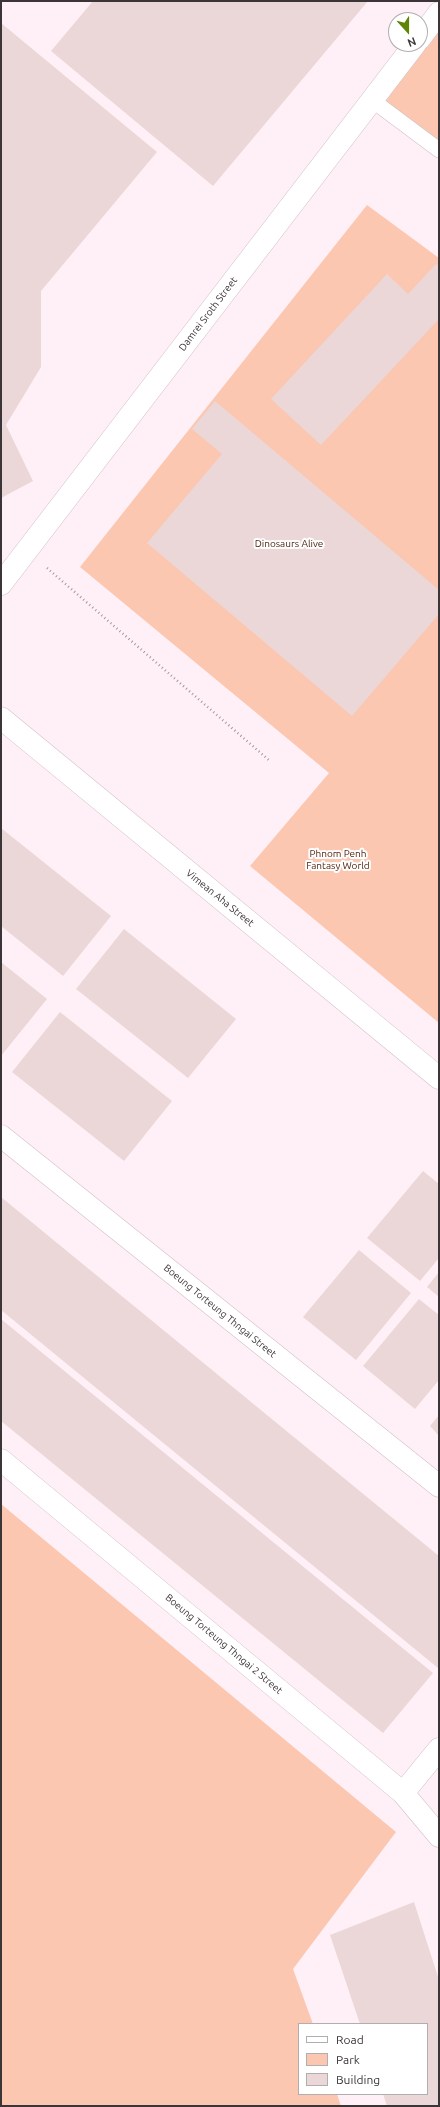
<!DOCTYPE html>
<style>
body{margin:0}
#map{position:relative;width:440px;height:2107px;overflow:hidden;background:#fff0f7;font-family:Ubuntu,sans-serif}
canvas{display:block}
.frame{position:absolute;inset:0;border:2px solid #3c3538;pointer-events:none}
.legend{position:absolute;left:298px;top:2023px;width:130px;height:72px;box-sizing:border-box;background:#fff;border:1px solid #b1aeaf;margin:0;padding:5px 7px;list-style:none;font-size:12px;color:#3c3538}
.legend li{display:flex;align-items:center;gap:8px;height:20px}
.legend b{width:20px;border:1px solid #b1aeaf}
.north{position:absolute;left:388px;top:12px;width:40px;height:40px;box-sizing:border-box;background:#fff;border:1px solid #b1aeaf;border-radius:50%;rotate:159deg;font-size:11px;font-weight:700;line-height:16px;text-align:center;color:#3c3538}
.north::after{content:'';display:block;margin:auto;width:14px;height:18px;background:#5f8405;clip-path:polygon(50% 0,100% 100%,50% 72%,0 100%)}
</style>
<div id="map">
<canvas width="440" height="2107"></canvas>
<div class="frame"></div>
<ul class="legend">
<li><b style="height:5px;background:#fff"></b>Road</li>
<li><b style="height:11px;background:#fcc7b1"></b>Park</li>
<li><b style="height:11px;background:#ebd7d7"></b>Building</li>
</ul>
<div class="north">N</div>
</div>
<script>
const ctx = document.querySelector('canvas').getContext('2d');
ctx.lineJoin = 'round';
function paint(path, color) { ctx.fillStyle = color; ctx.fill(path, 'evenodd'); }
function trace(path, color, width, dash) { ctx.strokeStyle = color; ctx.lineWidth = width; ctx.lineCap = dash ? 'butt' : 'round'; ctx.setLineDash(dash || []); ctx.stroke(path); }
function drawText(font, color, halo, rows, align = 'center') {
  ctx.font = font + ' Ubuntu,sans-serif'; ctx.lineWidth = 4; ctx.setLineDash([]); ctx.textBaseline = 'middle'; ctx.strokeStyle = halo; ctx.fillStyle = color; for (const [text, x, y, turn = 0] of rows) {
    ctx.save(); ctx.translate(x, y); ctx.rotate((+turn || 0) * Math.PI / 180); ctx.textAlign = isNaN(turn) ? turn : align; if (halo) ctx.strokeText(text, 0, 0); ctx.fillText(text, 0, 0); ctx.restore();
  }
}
paint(new Path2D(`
 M439,13V150L372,100Z
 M367,205L439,258V1023L250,866L329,773L80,567Z
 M1,1504L396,1832L293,1969L313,2024H299V2094H337L341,2106H1Z`), '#fcc7b1');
paint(new Path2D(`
 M93,1H368L213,186L51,51Z
 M1,23L157,152L41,291V367L6,425L33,481L1,498Z
 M436,264L439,266V319L321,445L271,399L387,274L408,294Z
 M215,401L439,590V614L352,716L147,543L222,454L192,429Z
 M1,828L111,916L63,976L1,926Z
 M124,929L236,1019L188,1078L76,989Z
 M1,962L47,999L1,1056Z
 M60,1012L172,1101L124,1161L12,1072Z
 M423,1171L439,1184V1258L420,1281L367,1238Z
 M1,1197L439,1556L438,1668L1,1310Z
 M359,1250L411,1293L356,1360L303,1317Z
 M439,1272V1297L427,1287Z
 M419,1299L439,1315V1380L415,1409L363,1366Z
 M1,1319L433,1673L383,1733L1,1421Z
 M439,1415V1436L430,1426Z
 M414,1902L439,1980V2106H387L383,2094H427V2024H360L330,1935Z`), '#ebd7d7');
const service = new Path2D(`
 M372,100L439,150`);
const minor = new Path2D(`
 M420,38L439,13
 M1,584L415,44
 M1,718L439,1078
 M1,1460L403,1793L439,1836
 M403,1793L439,1749`);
const tertiary = new Path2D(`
 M1,1136L439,1486`);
trace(service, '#d0bfc7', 16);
trace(minor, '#d0bfc7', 23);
trace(tertiary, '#d0bfc7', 23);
trace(new Path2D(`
 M47,568L270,761`), '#a4999e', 2.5, [1, 3]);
trace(service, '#fff', 15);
trace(minor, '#fff', 22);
trace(tertiary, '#fff', 22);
drawText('10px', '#3c3538', '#fff', [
 ["Damrei Sroth Street",208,314,-53],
 ["Vimean Aha Street",220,898,39],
 ["Boeung Torteung Thngai Street",220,1311,39],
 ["Boeung Torteung Thngai 2 Street",224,1644,40]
]);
drawText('10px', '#51230e', '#fff', [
 ["Dinosaurs Alive",289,544],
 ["Phnom Penh",338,854],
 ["Fantasy World",338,866]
]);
</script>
